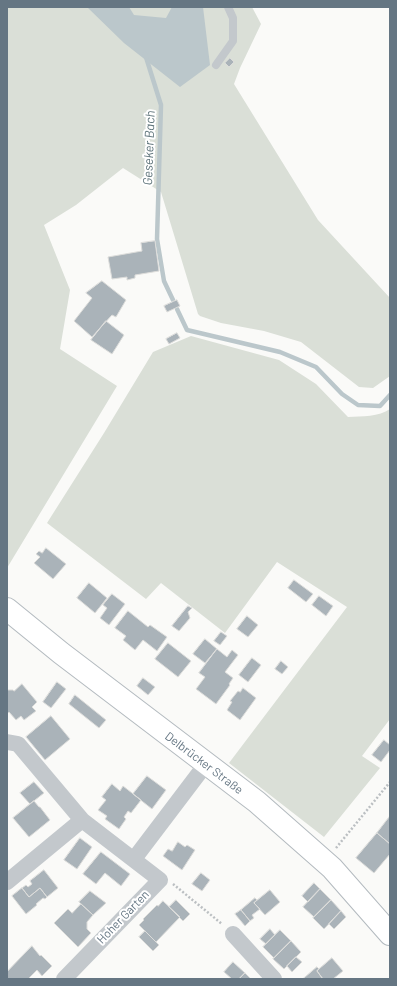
<!DOCTYPE html>
<meta charset="utf-8">
<style>
body{margin:0}
#map{position:relative;width:397px;height:986px;overflow:hidden;background:#fafaf8;font-family:Barlow,sans-serif}
canvas{display:block}
.frame{position:absolute;inset:0;border:8px solid #657683;pointer-events:none}
</style>
<div id="map">
<canvas width="397" height="986"></canvas>
<div class="frame"></div>
</div>
<script>
const ctx = document.querySelector('canvas').getContext('2d');
ctx.lineJoin = 'round';
function paint(path, color) { ctx.fillStyle = color; ctx.fill(path, 'evenodd'); }
function trace(path, color, width, dash) { ctx.strokeStyle = color; ctx.lineWidth = width; ctx.lineCap = dash ? 'butt' : 'round'; ctx.setLineDash(dash || []); ctx.stroke(path); }
function drawText(font, color, halo, rows, align = 'center') {
  ctx.font = font + ' Barlow,sans-serif'; ctx.lineWidth = 4; ctx.setLineDash([]); ctx.textBaseline = 'middle'; ctx.strokeStyle = halo; ctx.fillStyle = color; for (const [text, x, y, turn = 0] of rows) {
    ctx.save(); ctx.translate(x, y); ctx.rotate((+turn || 0) * Math.PI / 180); ctx.textAlign = isNaN(turn) ? turn : align; if (halo) ctx.strokeText(text, 0, 0); ctx.fillText(text, 0, 0); ctx.restore();
  }
}
paint(new Path2D(`
 M7,7H252L261,24L240,68L234,84L318,220L390,298V376L373,388L359,387L301,342L264,331L221,323L200,316L198,314L161,192L123,168L76,205L44,225L70,290L60,349L117,386L7,568Z
 M191,336L279,360L316,384L348,417C362,416 379,417 390,409V719L362,756L380,768L324,837L229,763L347,607L277,562L225,633L161,583L146,599L47,523L104,433L153,352Z`), '#dadfd7');
paint(new Path2D(`
 M87,7H129L134,15L166,18L172,7H203L210,65L180,87L124,43Z`), '#bbc7cb');
trace(new Path2D(`
 M145,54L161,105L157,239L164,281L173,300
 M177,309L187,330L280,352L316,367L342,394L358,405L380,406L390,395`), '#bbc7cb', 4.5);
const building = new Path2D(`
 M230,58L234,62L229,67L225,63Z
 M155,241L159,271L135,275V278L127,280V277L112,279L108,257L142,251L141,243Z
 M102,281L126,300L116,317L112,315L92,337L74,321L92,298L86,293Z
 M177,300L180,306L167,312L164,306Z
 M106,321L124,335L112,354L91,340Z
 M177,333L180,338L169,344L166,339Z
 M46,548L66,564L53,579L34,563L40,557L36,554L39,551L42,553Z
 M294,580L313,594L306,602L288,588Z
 M89,583L107,598L95,613L77,598Z
 M112,594L125,604L109,625L100,618L107,608L103,605Z
 M319,596L333,606L326,616L312,605Z
 M188,606L192,608L188,612L190,618L179,631L172,626Z
 M128,611L148,627L150,625L167,637L157,651L143,640L135,650L123,640L126,636L115,628Z
 M247,616L258,625L248,637L237,629Z
 M221,632L227,636L220,645L214,641Z
 M205,639L217,649L205,663L193,654Z
 M168,643L191,661L178,677L155,659Z
 M217,649L227,657L232,650L238,655L225,672L233,678L229,684L230,685L216,704L196,689L205,677L199,673Z
 M252,658L261,665L248,682L239,675Z
 M281,661L288,667L282,674L275,669Z
 M143,678L155,687L148,695L137,686Z
 M57,682L66,689L51,708L43,702Z
 M22,684L37,702L32,707L36,711L24,720L21,716L16,720L9,712L7,714V690H13L14,691Z
 M243,688L256,698L240,720L227,710L232,702L230,701L238,691L240,692Z
 M75,695L106,720L99,728L69,704Z
 M51,716L70,739L45,760L26,737Z
 M384,740L390,745V750L381,762L372,755Z
 M147,776L166,790L152,809L133,794Z
 M34,782L44,793L30,804L20,793Z
 M112,784L120,791L123,786L141,800L131,813L128,811L124,817L126,819L119,829L105,819L107,816L98,810L106,800L102,797Z
 M34,801L39,807H40L50,820L29,837L13,818Z
 M390,816V844L377,833Z
 M377,833L390,844V854L374,873L356,858Z
 M80,838L92,847L77,869L64,860Z
 M178,842L185,847L187,845L195,850L182,870L163,856L168,849L172,851Z
 M101,852L130,874L121,886L105,873L96,884L83,874Z
 M44,870L58,888L47,897L40,888L29,897L22,888L26,885L28,887L32,884L30,881Z
 M201,873L210,880L202,891L192,884Z
 M314,883L320,889L308,902L302,896Z
 M22,888L29,897L40,888L47,897L45,899L43,898L36,904L37,905L26,914L12,896Z
 M320,889L331,900L314,917L303,907Z
 M270,890L280,902L265,915L254,903Z
 M90,891L106,903L93,915L79,902Z
 M255,898L257,900L254,903L260,909L252,915L254,918L250,921L241,910Z
 M176,900L190,914L183,921L169,907Z
 M331,900L341,911L324,929L313,918Z
 M163,901L180,917L156,942L139,925L144,920L143,919L157,905L158,906Z
 M81,904L93,915L87,922V929L91,933L78,947L54,923L68,909L72,913Z
 M241,910L250,921L245,926L235,914Z
 M341,911L346,917L334,929L329,924Z
 M270,929L275,935L266,944L260,939Z
 M280,930L291,941L274,958L263,947Z
 M145,931L159,945L153,951L139,937Z
 M291,941L301,952L284,969L273,959Z
 M32,946L40,956L41,955L52,966L42,976L37,970L28,979H8L7,978V972Z
 M296,957L302,962L292,972L287,966Z
 M332,958L343,971L333,979H323L317,971Z
 M233,962L245,973L239,979H232L224,972Z
 M317,967L319,969L317,971L322,978L321,979H303Z
 M245,973L251,979H239Z`);
paint(building, '#aab3b9');
trace(building, '#dcdcda', 1);
const secondary = new Path2D(`
 M7,609L61,653L257,802L332,868L390,934`);
trace(secondary, '#b3babf', 24);
trace(new Path2D(`
 M336,848L390,782
 M173,884L222,924`), '#bbbfc2', 2.5, [2, 2]);
trace(new Path2D(`
 M216,65L233,41V18L228,7`), '#c3c8cc', 8);
trace(new Path2D(`
 M7,742L18,744L82,820L160,880L64,979
 M134,859L206,764
 M7,882L82,820
 M233,934L274,979`), '#c3c8cc', 16);
trace(secondary, '#fff', 22);
drawText('12px', '#657683', '#fff', [
 ["Delbrücker Straße",204,763,37],
 ["Hoher Garten",123,917,-46]
]);
drawText('italic 13px', '#60757c', '#fff', [
 ["Geseker Bach",149,148,-88]
]);
</script>
